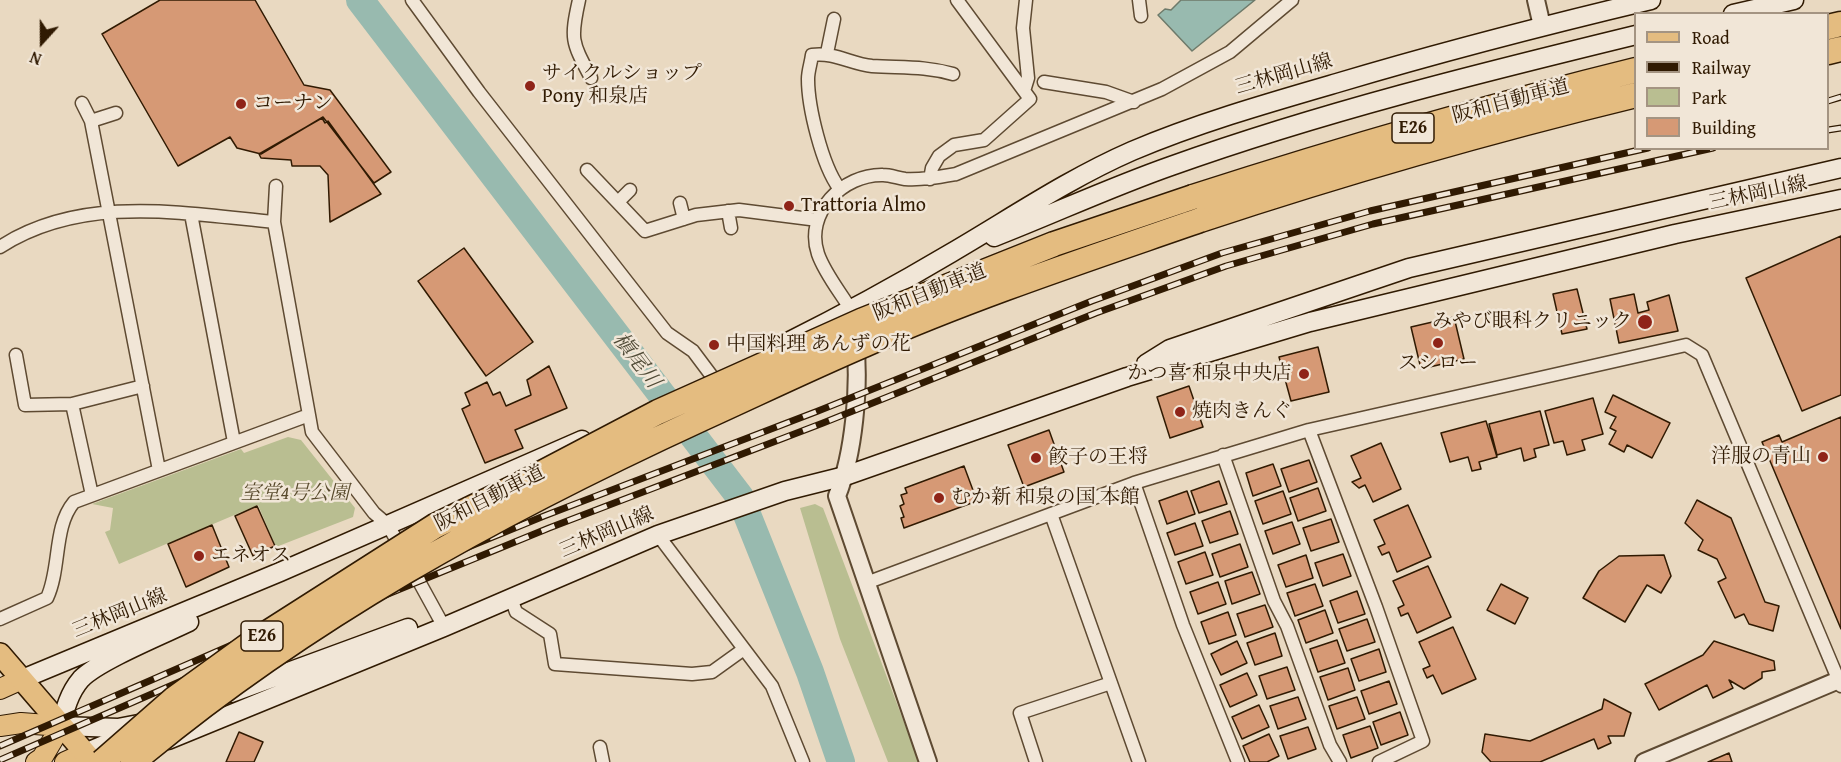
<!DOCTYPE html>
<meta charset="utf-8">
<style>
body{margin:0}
#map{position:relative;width:1841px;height:762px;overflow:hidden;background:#e9d9c1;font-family:"Gentium Book Plus",serif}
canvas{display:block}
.legend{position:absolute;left:1634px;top:12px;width:195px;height:138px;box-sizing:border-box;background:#f1e6d7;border:2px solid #a49482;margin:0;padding:8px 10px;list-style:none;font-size:18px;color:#301a02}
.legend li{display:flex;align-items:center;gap:12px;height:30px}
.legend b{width:30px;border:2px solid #a49482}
.north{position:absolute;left:12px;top:12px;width:60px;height:60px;-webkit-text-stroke:4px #f1e6d7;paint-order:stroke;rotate:201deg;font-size:16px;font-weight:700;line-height:24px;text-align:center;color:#301a02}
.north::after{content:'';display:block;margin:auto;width:21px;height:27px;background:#301a02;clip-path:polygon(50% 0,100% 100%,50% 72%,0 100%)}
</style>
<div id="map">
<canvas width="1841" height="762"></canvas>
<ul class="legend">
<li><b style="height:8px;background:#e4bc80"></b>Road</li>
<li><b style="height:8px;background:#301a02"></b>Railway</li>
<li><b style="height:16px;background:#b9be91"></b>Park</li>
<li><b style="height:16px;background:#d69975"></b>Building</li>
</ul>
<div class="north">N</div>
</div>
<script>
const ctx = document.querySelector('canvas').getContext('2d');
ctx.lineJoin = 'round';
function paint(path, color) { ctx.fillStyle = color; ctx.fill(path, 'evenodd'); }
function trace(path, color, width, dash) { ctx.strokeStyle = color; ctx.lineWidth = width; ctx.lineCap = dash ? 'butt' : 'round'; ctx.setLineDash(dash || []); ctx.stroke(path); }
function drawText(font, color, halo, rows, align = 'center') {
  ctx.font = font + ' "Gentium Book Plus","Noto Serif JP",serif'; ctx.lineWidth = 5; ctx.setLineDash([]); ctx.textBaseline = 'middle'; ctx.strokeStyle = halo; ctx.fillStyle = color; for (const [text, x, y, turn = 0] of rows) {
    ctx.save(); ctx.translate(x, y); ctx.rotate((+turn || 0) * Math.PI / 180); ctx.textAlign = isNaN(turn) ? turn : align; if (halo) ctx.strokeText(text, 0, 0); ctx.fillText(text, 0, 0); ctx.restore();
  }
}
paint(new Path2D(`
 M288,437L301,440L355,508L353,517L276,547L258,505L119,564L105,532L110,530L113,508L92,504L241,449L244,453Z
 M815,504L823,508L919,762H888L840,639L800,508Z`), '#b9be91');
const water = new Path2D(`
 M1181,0H1255L1192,51L1158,15L1165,9L1171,10Z`);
paint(water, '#98baaf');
trace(water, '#6e7a6a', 1.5);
trace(new Path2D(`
 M360,0L740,497L810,672L841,762`), '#98baaf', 28);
const building = new Path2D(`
 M160,0H255L304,85L330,90L391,172L374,183L323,117L261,154L237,148L230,137L178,166L102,34Z
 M322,118L325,123L328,121L381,194L330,222L328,175L320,166H292L291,160L261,158L259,154Z
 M1841,236V395L1802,411L1746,278Z
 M464,248L533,342L486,376L418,281Z
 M1577,289L1587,329L1562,334L1553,294Z
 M1634,294L1638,313L1649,310L1647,302L1669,295L1678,331L1619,343L1610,299Z
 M1454,317L1464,359L1421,369L1411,327Z
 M1318,347L1329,392L1291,401L1279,357Z
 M549,366L567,408L515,430L523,448L485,463L462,409L470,405L465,393L487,382L493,395L500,392L506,406L531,395L527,380Z
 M1189,386L1203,427L1170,438L1157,397Z
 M1613,395L1670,423L1652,458L1627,445L1624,452L1609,444L1616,431L1610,428L1616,417L1605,412Z
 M1593,398L1603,434L1582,440L1585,450L1567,455L1563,441L1554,443L1545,411Z
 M1540,411L1549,445L1534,449L1536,457L1524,461L1521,448L1497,455L1489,424Z
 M1841,417V629L1762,442L1779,435L1782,442Z
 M1486,421L1497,457L1479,462L1481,469L1472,471L1468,457L1450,462L1441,433Z
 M1049,430L1064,472L1024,487L1008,445Z
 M1381,443L1401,489L1373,502L1365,485L1359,488L1352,482L1361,478L1351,456Z
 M1309,460L1317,482L1289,492L1281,469Z
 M1273,464L1281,486L1253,496L1246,473Z
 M964,466L977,501L904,528L901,518L904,517L900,506L904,504L901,495L907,493L905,488Z
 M1219,481L1227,504L1199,513L1191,491Z
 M1318,488L1326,511L1298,521L1290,498Z
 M1187,491L1195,514L1167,524L1159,501Z
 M1283,491L1291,514L1263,524L1255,501Z
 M1697,500L1731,518L1765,602L1779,606L1773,631L1749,624L1744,614L1735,618L1718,582L1726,578L1717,559L1698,550L1703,540L1685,523Z
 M1408,505L1431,557L1397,572L1389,552L1382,555L1378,547L1385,544L1374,520Z
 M257,506L275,546L253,556L235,516Z
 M1230,511L1238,534L1210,543L1202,521Z
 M1331,519L1339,542L1311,551L1303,528Z
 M1292,522L1300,544L1273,554L1265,531Z
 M1195,523L1203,546L1175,555L1167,533Z
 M212,525L229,567L186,587L168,544Z
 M1240,544L1248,567L1220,577L1212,554Z
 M1205,552L1213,575L1186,584L1178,562Z
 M1343,554L1351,576L1323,586L1315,563Z
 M1306,555L1313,578L1286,587L1278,565Z
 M1664,555L1671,576L1661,593L1647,585L1625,622L1583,598L1599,571L1619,556Z
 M1428,566L1451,617L1417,633L1408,613L1401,616L1398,608L1404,605L1393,581Z
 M1252,572L1260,594L1232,604L1225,581Z
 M1218,582L1226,604L1198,614L1190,592Z
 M1315,584L1323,606L1295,616L1287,593Z
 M1501,584L1528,598L1515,624L1487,610Z
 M1357,591L1365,614L1338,623L1330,601Z
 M1265,605L1273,627L1245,637L1237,614Z
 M1325,610L1333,633L1306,643L1298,620Z
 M1228,612L1236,635L1209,644L1201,622Z
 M1367,619L1375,642L1347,651L1339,629Z
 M1453,627L1476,679L1442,694L1433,675L1427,678L1423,669L1430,666L1419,642Z
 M1275,633L1282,656L1255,665L1247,643Z
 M1337,640L1345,663L1318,672L1310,649Z
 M1237,641L1247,663L1221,675L1211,654Z
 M1714,641L1774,661L1775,670L1762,672V678L1744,689L1729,680L1733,688L1713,698L1707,685L1659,710L1645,684L1703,655Z
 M1379,649L1386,672L1359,681L1351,659Z
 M1287,667L1295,690L1267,699L1259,676Z
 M1348,668L1355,690L1328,700L1320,677Z
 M1247,673L1257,695L1230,707L1220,685Z
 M1389,681L1397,704L1369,714L1361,691Z
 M1298,697L1306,719L1278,729L1270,706Z
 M1357,697L1365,719L1337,729L1329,706Z
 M1604,699L1631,713L1624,736H1608L1611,743L1598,749L1594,739L1540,762H1491L1482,752L1485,734L1530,741L1602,709Z
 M1259,705L1269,727L1242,739L1232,717Z
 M1400,712L1408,735L1381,745L1373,722Z
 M1370,726L1378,748L1351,758L1343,735Z
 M1308,727L1316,749L1288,759L1280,736Z
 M239,732L263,742L254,762H226Z
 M1269,734L1279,756L1267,762H1250L1243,746Z
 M1729,753L1732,762H1708Z`);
paint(building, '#d69975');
trace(building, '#301a02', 1.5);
const minor = new Path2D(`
 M412,0L479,92L667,333L693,351L714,379
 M579,0C570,40 572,42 591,78
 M1139,0L1141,16
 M827,53L834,19
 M1044,82L1106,92L1134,102
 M1024,91L1028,78L1023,28L1026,0
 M82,103L91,121L159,470
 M91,121L116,113
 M587,170L645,231L696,215L739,210L818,220
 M930,179L932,168L939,156L954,145L984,140L1030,99L957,0
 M276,186L274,222L309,415
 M839,188C822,165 808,107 808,79C808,71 811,63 812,55C835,52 851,64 872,66C901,68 925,66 953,74
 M618,202L630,190
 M680,203L684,219
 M728,211L731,228
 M191,214L234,442
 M0,247C82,194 182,213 274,222
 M851,310C841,293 825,274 818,254C804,213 843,174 883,175C890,175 898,178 905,179C923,180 939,177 956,174L1162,89L1230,52L1292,0
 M16,355L25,405L72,404L143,386
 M72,404L92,495
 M1309,430L1376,607L1423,741L1379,762
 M1223,455L1274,601L1287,626L1330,745L1340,762
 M1134,483L1183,625L1238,762
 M1051,514L1139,762
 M658,535L772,686L803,762
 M410,565L444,627
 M866,583L1134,483L1309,430L1686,345L1702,355L1841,686
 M511,598L516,612L550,634L555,664L692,674L712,672L744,649
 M0,619L47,598C61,568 53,527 74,502L309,415L312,432L374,513L388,525L402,550
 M600,747L603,762
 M1036,762L1020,713L1111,683`);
const tertiary = new Path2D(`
 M1536,0L1542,26
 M855,341C860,386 854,454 837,496L928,762
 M1644,762L1841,679`);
const secondary = new Path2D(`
 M1733,14L1794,0
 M994,237C1053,214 1111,187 1171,166C1322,112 1480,73 1636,35
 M786,343C842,315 897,285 951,253C1011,218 1068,179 1132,151C1198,123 1268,103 1337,83C1441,52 1546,25 1651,0
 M1146,364L1170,349L1409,268L1841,168
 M20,680L280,572L582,440
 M231,693L408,628
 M149,722L118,728L61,726C65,709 69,693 81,679C98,661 164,634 189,622
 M168,740L444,627L658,535L785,491L845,476L1127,377L1310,322L1675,234L1841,199
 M85,753L125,736`);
const primary = new Path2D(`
 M0,689L20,680
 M0,726L21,723L61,726L42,758L36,762
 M65,762L85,753`);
const trunk = new Path2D(`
 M0,654L93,762`);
const motorway = new Path2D(`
 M1828,27L1841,24
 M1828,52L1841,49
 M1193,197C1339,150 1486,107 1636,70
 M1200,220C1345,172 1488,131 1636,95`);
trace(minor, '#5e4a32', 15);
trace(tertiary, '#5e4a32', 20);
trace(secondary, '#301a02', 21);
trace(primary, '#301a02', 22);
trace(trunk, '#301a02', 24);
trace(motorway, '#301a02', 27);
trace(minor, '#f1e6d7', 12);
trace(tertiary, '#f1e6d7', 16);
trace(secondary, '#f1e6d7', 18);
trace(primary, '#e4bc80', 20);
trace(trunk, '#e4bc80', 21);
trace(motorway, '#e4bc80', 24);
const rail = new Path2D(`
 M1828,101L1841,97
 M1828,130L1841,128
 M0,746L273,627L544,516L818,411L1092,301L1222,253L1370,211L1648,148
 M0,760L278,639L549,528L823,423L1096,313L1226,266L1373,224L1713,148`);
trace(rail, '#301a02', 7);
trace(rail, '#f1e6d7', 4.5, [14]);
const motorwayBridge = new Path2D(`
 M102,762L174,699L250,644L435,526L519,485L658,412L861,321L1054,244L1193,197
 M133,762C303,619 499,512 701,419C756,394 810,368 866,344C975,296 1088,259 1200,220`);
trace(motorwayBridge, '#301a02', 27, []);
trace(motorwayBridge, '#e4bc80', 24);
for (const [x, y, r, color] of [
 [530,86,6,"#8f2418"],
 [241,104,6,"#8f2418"],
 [789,206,6,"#8f2418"],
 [1645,322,8,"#8f2418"],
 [1438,343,6,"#8f2418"],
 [714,345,6,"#8f2418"],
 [1304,374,6,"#8f2418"],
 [1180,412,6,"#8f2418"],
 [1823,457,6,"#8f2418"],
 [1036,458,6,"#8f2418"],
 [939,498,6,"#8f2418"],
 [199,556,6,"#8f2418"]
]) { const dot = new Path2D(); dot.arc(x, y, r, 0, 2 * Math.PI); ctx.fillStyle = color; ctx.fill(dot); trace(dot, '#f1e6d7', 2); }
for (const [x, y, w] of [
 [1413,128,42],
 [262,636,42]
]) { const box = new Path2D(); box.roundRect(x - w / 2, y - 15, w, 30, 4.5); ctx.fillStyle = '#f1e6d7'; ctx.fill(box); trace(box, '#301a02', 1.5); }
drawText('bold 18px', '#301a02', null, [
 ["E26",1413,128],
 ["E26",262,636]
]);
drawText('20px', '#301a02', '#f1e6d7', [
 ["サイクルショップ",542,74],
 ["Pony 和泉店",542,97],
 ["コーナン",253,104],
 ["Trattoria Almo",801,206],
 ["みやび眼科クリニック",1632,322,"right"],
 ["中国料理 あんずの花",726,345],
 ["スシロー",1438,364,"center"],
 ["かつ喜 和泉中央店",1292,374,"right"],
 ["焼肉きんぐ",1192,412],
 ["洋服の青山",1811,457,"right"],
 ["餃子の王将",1048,458],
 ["むか新 和泉の国 本館",951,498],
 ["エネオス",211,556]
], 'left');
drawText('20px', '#301a02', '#f1e6d7', [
 ["三林岡山線",1284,75,-16],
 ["阪和自動車道",1511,102,-15],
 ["三林岡山線",1758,194,-12],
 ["阪和自動車道",930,293,-22],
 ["阪和自動車道",490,499,-27],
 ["三林岡山線",607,533,-23],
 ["三林岡山線",120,614,-22]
]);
drawText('italic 20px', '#594b2d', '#f1e6d7', [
 ["室堂4号公園",295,494]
]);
drawText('italic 21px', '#4f4a36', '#f1e6d7', [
 ["槇尾川",636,361,53]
]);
</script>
